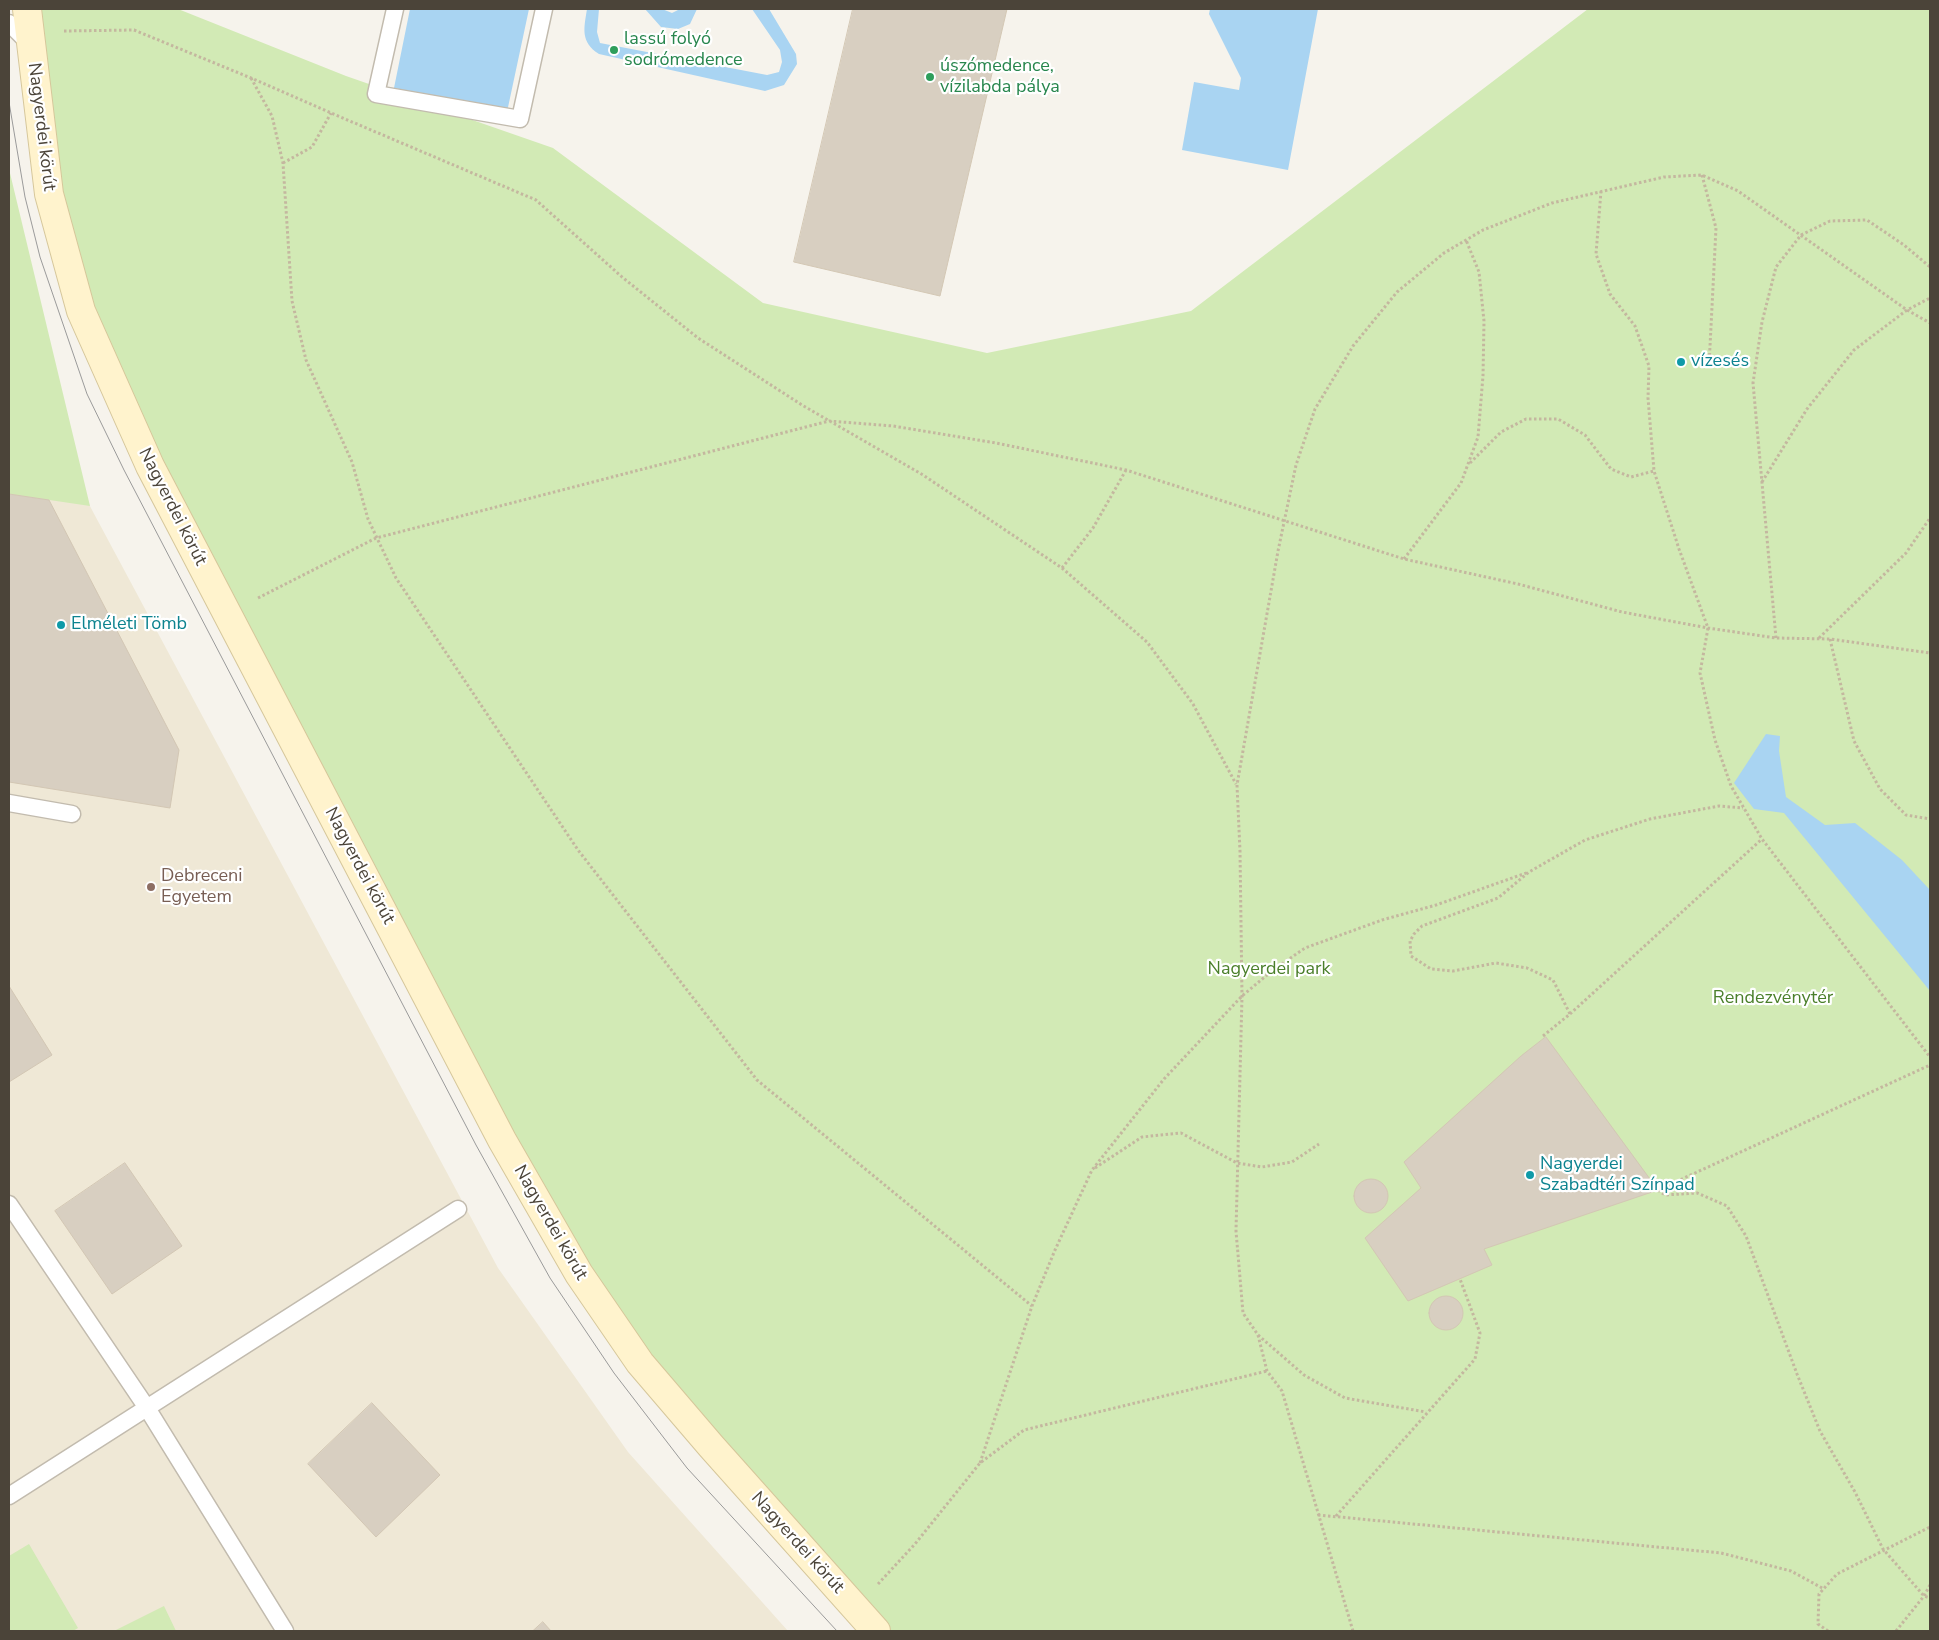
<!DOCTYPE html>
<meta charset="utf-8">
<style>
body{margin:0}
#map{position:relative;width:1939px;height:1640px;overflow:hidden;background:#f6f3ec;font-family:"Nunito Sans",sans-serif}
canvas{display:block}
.frame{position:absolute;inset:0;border:10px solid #4b4439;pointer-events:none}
</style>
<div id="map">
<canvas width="1939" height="1640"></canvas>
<div class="frame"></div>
</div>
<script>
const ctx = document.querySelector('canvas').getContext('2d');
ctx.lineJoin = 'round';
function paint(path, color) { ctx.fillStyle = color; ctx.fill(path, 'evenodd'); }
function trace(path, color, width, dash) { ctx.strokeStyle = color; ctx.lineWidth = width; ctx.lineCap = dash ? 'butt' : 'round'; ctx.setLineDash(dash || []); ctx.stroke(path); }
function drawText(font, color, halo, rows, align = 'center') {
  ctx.font = font + ' "Nunito Sans",sans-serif'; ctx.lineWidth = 4.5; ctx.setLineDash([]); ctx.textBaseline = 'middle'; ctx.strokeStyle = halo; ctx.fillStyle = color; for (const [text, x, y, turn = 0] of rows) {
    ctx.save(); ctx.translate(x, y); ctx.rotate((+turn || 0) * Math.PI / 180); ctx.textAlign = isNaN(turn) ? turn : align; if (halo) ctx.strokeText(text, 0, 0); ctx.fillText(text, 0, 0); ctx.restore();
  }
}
paint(new Path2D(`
 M9,355L498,1268L628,1452L788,1631H9Z`), '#efe8d6');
paint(new Path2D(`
 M40,9H178L346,76L553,148L763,303L987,353L1191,311L1588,9H1930V1631H876L579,1274L150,466L49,194Z
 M9,169L90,506L9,494Z
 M29,1544L78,1628L73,1631H9V1556Z
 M164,1606L176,1631H114Z`), '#d2eab5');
paint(new Path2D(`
 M410,9H529L507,112L394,88Z
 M587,9H599L597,32L600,43L767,75L779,72L782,62L780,50L752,9H769L796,54L797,64L784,85L765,91L599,54C580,42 584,28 587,9Z
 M645,9H662L672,13L680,9H697L690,24L678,29L661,27Z
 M1210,9H1318L1288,170L1182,150L1194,82L1239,90L1241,78L1209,14Z
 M1766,734L1780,736L1779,751L1786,797L1825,825L1855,823L1902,860L1930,890V991L1784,813L1754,809L1734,783Z`), '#a9d4f2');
const building = new Path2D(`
 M853,9H1007L940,296L794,262Z
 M9,494L49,500L179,750L170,808L9,782Z
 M9,986L52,1055L9,1082Z
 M1546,1037L1658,1190L1484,1249L1492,1265L1408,1301L1365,1238L1421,1188L1404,1162L1521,1056Z
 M125,1163L182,1246L112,1294L55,1211Z
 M1354 1196a17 17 0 1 1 34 0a17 17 0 1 1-34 0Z
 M1429 1313a17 17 0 1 1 34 0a17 17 0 1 1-34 0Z
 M372,1403L440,1475L376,1537L308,1464Z
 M543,1622L551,1631H533Z`);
paint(building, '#d8cfc1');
trace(building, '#d3c7b4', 1);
const lane = new Path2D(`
 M395,9L376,94L520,119L544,9
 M9,23L30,44
 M9,803L72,814
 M9,1204L147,1408L285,1631
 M9,1496L458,1209`);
const secondary = new Path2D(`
 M27,9L49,194L81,311L150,466L502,1140L579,1274L640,1363L711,1446L876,1631`);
trace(lane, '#c2bbae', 19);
trace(secondary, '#d6c79b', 30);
trace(new Path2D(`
 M64,31L134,30L251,78L331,113L536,200L622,277L698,338L802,405L923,475L1062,568L1147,642L1193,704L1236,784
 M251,78L272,116L283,163L292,301L306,360L352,462L368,519L396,578L578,850L757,1080L1032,1306
 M283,163L312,147L331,113
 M1702,175L1716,228L1709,366
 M1601,191L1596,254L1610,294L1635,326L1649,366L1648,398L1654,471L1679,549L1708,628L1700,673L1715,740L1731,786L1762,839L1930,1057
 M1470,463L1501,432L1526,419H1558L1585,435L1611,469L1631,477L1654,471
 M1762,482L1807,409L1854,350L1907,310L1930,298
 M1404,559L1461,483L1478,437L1483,376L1484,321L1479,272L1466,240
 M1062,568L1093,528L1126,470
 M258,598L376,538L829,421L893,426L996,443L1126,470L1404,559L1518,584L1622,612L1708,628L1776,638L1830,639L1930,653
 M1776,638L1753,383L1762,322L1776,267L1801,235L1830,221L1867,220L1904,245L1930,267
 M1819,638L1906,553L1930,518
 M1830,639L1854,741L1880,789L1906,815L1930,819
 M1570,1014L1762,839
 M1543,1036L1570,1014L1553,980L1527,968L1496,963L1453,971L1431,969L1411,956L1410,941L1414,934L1422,926L1498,898L1529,872L1585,840L1650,819L1719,806L1743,808
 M1095,1168L1142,1137L1181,1133L1237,1163L1262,1167L1292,1162L1319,1144
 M1658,1190L1665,1195L1697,1193L1727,1206L1746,1236L1797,1374L1820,1431L1855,1492L1883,1549L1924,1596L1930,1598
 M1658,1190L1930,1065
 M1258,1335L1304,1375L1345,1398L1426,1412
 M980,1463L1032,1306L1055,1250L1092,1170L1164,1079L1242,996L1273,970L1305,948L1382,920L1436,905L1529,872
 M1318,1515L1721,1553L1791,1571L1824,1589
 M1336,1516L1475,1359L1480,1333L1460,1279
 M878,1584L915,1544L980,1463L1024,1430L1267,1371
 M1353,1631L1282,1391L1267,1371L1258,1335L1243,1313L1236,1231L1242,996L1240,851L1237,785L1278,551L1296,465L1315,409L1353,346L1397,292L1444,253L1483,230L1552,203L1664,177L1702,175L1738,191L1907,310L1930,323
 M1828,1631L1818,1624L1819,1594L1837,1574L1930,1527
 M1896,1631L1924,1596L1930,1585`), '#c4b79f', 3, [2.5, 2.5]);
trace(lane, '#fff', 16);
trace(secondary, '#fff3cd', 28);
trace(new Path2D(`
 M9,102L25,197L40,257L87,394L124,470L476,1145L550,1278L614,1373L687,1468L837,1631`), '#9a9a9a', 1);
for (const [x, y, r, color] of [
 [614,50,5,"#2e9e5b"],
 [930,77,5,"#2e9e5b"],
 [1681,362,5,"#0f9aa8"],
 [61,625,5,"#0f9aa8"],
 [151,887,5,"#8d6e63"],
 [1530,1175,5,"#0f9aa8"]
]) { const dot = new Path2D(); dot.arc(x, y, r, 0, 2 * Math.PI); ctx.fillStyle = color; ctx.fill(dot); trace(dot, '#fff', 2); }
drawText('18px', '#27864d', '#fff', [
 ["lassú folyó",624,40],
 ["sodrómedence",624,61],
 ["úszómedence,",940,67],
 ["vízilabda pálya",940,88]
], 'left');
drawText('18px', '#4b4439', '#fff', [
 ["Nagyerdei körút",41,127,83],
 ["Nagyerdei körút",172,507,63],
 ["Nagyerdei körút",359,866,62],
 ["Nagyerdei körút",550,1223,60],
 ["Nagyerdei körút",797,1543,48]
]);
drawText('18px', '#0d838f', '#fff', [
 ["vízesés",1691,362],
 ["Elméleti Tömb",71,625],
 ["Nagyerdei",1540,1165],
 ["Szabadtéri Színpad",1540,1186]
], 'left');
drawText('18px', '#785e54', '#fff', [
 ["Debreceni",161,877],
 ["Egyetem",161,898]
], 'left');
drawText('18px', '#4a7f2a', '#fff', [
 ["Nagyerdei park",1269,970],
 ["Rendezvénytér",1773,999]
]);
</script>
